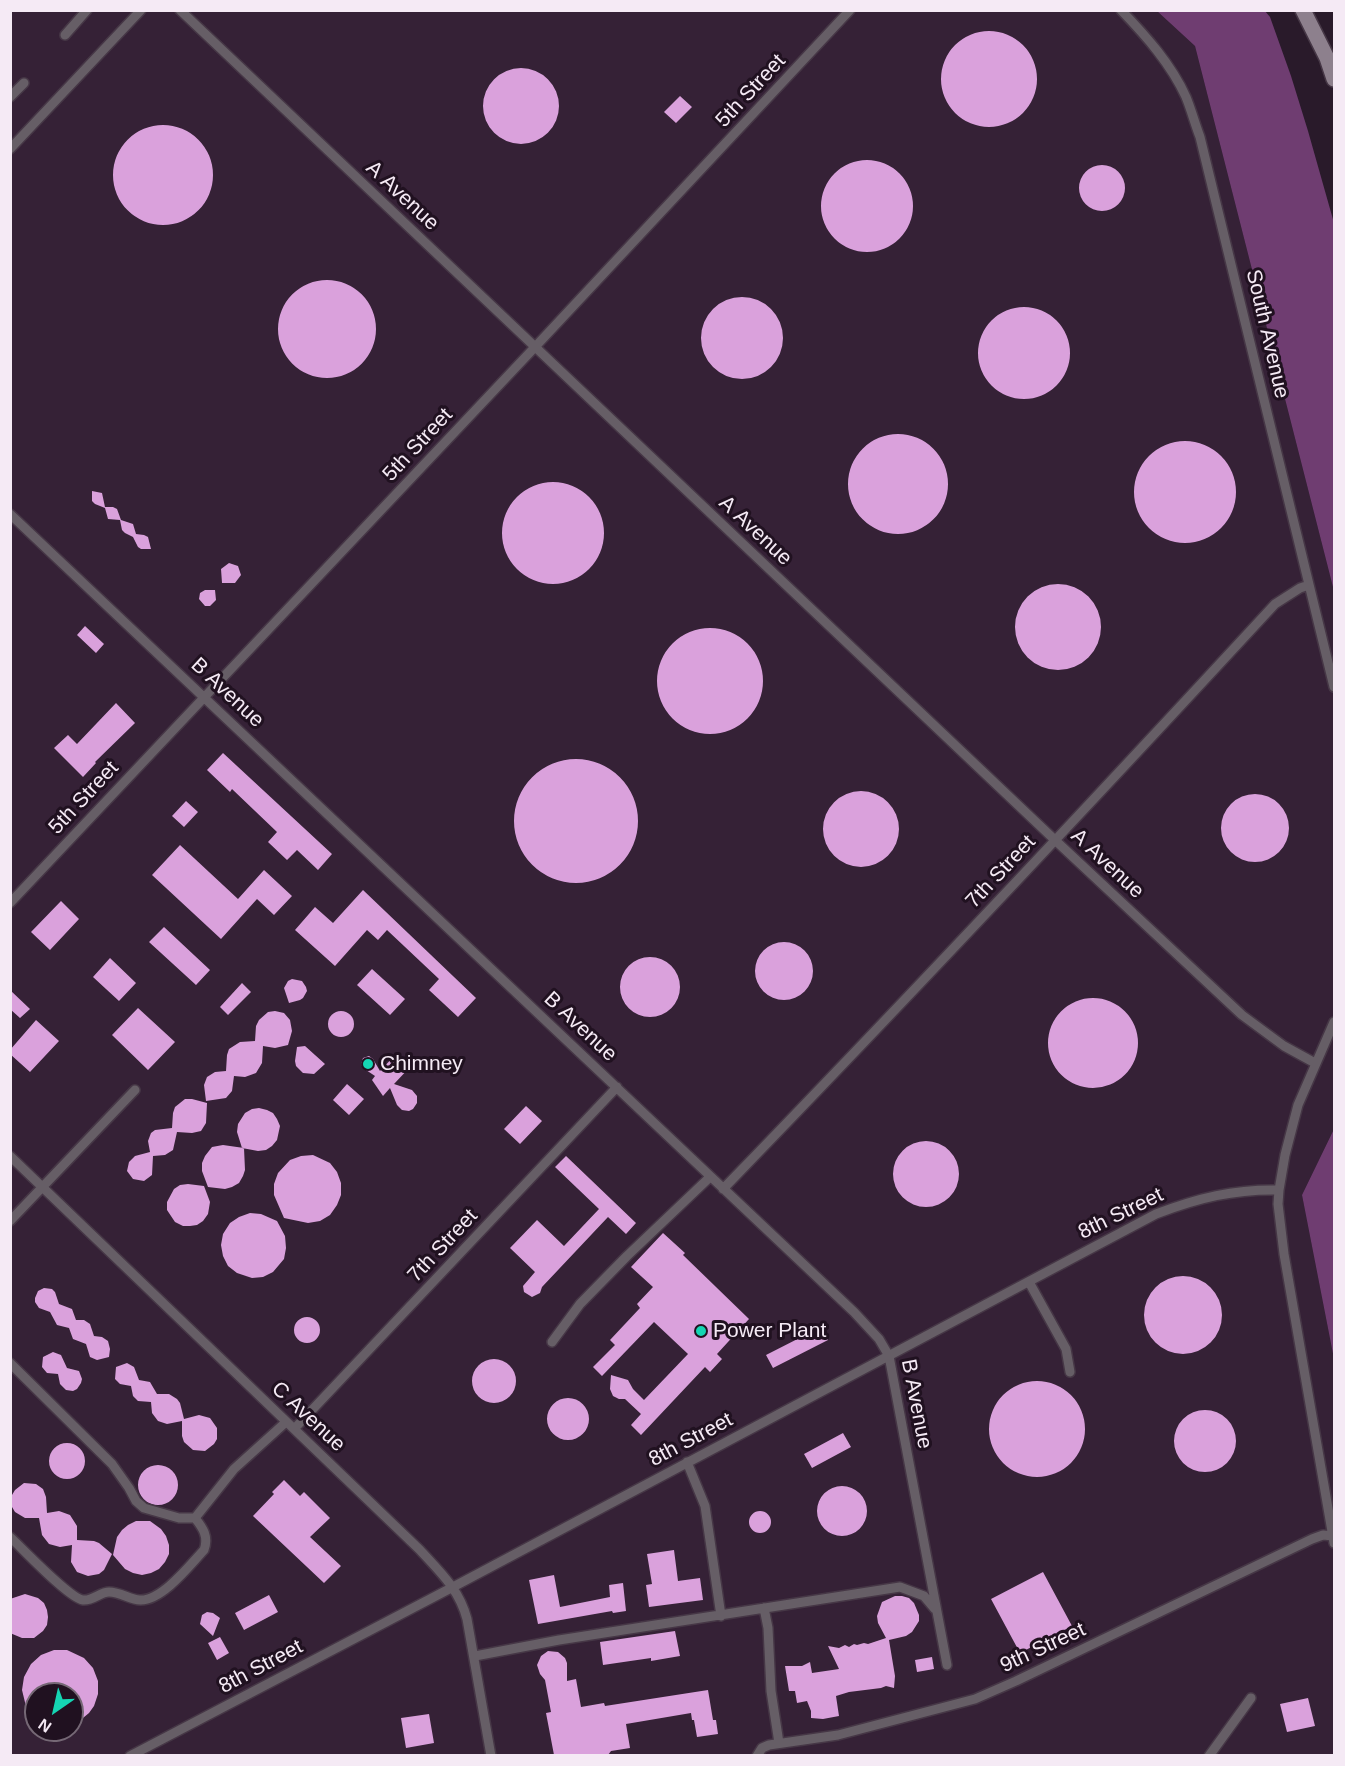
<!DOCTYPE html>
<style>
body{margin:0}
#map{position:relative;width:1345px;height:1766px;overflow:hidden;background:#291a2a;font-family:Helvetica,sans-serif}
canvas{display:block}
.frame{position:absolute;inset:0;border:12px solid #f5eaf5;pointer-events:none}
.north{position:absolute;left:24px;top:1682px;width:60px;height:60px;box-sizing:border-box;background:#201120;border:2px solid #756875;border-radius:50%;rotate:214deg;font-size:16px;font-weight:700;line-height:24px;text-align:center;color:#f5eaf5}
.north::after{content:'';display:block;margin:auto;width:21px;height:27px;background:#15d5b3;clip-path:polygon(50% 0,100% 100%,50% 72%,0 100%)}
</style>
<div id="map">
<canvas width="1345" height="1766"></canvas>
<div class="frame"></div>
<div class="north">N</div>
</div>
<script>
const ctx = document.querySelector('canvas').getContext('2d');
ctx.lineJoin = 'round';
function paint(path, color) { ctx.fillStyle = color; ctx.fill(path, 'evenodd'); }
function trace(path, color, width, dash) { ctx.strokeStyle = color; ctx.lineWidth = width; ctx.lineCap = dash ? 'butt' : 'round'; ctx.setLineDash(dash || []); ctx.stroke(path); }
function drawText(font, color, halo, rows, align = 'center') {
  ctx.font = font + ' Helvetica,sans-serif'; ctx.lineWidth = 6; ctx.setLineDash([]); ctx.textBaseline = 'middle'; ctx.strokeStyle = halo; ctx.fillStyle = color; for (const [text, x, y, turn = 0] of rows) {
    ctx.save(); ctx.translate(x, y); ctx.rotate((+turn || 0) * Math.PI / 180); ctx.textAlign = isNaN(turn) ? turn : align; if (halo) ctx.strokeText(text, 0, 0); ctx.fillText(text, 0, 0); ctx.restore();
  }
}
paint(new Path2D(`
 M11,11H1157L1195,46L1334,591V1129L1302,1195L1334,1359V1755L11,1756ZM36,1694H72V1730H36Z`), '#352136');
paint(new Path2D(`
 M1157,11H1265L1270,17L1291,76L1308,131L1334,223V591L1195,46Z
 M1334,1129V1359L1302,1195Z`), '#6f3d71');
paint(new Path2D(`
 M941 79a48 48 0 1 1 96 0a48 48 0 1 1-96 0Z
 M483 106a38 38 0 1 1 76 0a38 38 0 1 1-76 0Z
 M680,96L692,107L676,123L664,112Z
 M113 175a50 50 0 1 1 100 0a50 50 0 1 1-100 0Z
 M821 206a46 46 0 1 1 92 0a46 46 0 1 1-92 0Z
 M1079 188a23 23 0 1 1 46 0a23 23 0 1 1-46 0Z
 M278 329a49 49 0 1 1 98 0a49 49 0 1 1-98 0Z
 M701 338a41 41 0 1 1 82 0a41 41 0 1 1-82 0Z
 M978 353a46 46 0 1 1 92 0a46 46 0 1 1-92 0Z
 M848 484a50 50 0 1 1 100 0a50 50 0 1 1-100 0Z
 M1134 492a51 51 0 1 1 102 0a51 51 0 1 1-102 0Z
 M502 533a51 51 0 1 1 102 0a51 51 0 1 1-102 0Z
 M92,491L102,493L105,507H113L117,509L121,520L133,524L136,534L144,535L148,537L151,549H141L138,547L133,537L125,533L122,530L120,520L108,519L105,508L95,504L92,501Z
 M229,563L238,566L241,575L235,583H222L221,569Z
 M1015 627a43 43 0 1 1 86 0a43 43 0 1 1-86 0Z
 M205,590H215L216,600L210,606H205L199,599L200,593Z
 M85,626L104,644L96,653L77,635Z
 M657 681a53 53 0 1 1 106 0a53 53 0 1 1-106 0Z
 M116,703L135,723L95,762L96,763L83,777L54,748L68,735L77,744Z
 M223,753L332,854L318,870L297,850L287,860L268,842L277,832L232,789L230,792L207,770Z
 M514 821a62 62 0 1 1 124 0a62 62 0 1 1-124 0Z
 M823 829a38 38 0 1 1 76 0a38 38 0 1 1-76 0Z
 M1221 828a34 34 0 1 1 68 0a34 34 0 1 1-68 0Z
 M186,801L198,812L184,827L172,816Z
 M180,845L238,899L264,870L292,896L274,915L257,899L221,939L152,875Z
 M363,890L476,998L458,1017L429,990L439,979L387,930L378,940L367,930L335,966L295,930L315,907L333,923Z
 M61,901L79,919L50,950L31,932Z
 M164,927L210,970L196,985L149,942Z
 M755 971a29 29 0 1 1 58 0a29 29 0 1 1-58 0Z
 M620 987a30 30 0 1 1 60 0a30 30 0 1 1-60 0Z
 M110,958L136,983L119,1001L93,977Z
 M372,969L405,999L390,1015L357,985Z
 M292,979L302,981L306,987L307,991L303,998L300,1000L289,1003L284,988L288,981Z
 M242,983L251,992L228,1015L220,1007Z
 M10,990L30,1009L20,1018L10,1009Z
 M1048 1043a45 45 0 1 1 90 0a45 45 0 1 1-90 0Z
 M138,1008L175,1042L148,1070L112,1035Z
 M328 1024a13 13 0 1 1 26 0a13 13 0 1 1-26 0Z
 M275,1011L284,1013L290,1020L292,1031L288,1045L275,1048L263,1046L262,1063L256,1073L245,1077L234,1076L232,1091L226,1098L206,1101L204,1085L207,1077L215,1072L226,1071L227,1055L229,1049L240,1042L255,1041L256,1026L259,1020L268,1012Z
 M36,1020L59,1041L30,1072L10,1054V1050Z
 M305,1046L325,1064L314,1074L303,1073L296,1066L295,1061L297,1047Z
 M396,1054L410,1067L394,1084L412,1090L417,1096V1103L413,1109L409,1111L402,1110L397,1105L390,1088L383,1096L372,1080L375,1076L363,1068L361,1064L363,1058L369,1056L373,1059L380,1071Z
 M347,1084L364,1099L349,1115L333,1100Z
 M185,1099H192L207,1103L206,1123L201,1131L192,1133L177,1132L173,1150L165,1155L153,1156L152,1175L144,1181L133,1179L127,1171L129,1162L135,1156L150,1152L148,1141L151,1133L155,1130L172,1128L173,1113L175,1107Z
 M526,1106L542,1121L520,1144L504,1129Z
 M259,1108L267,1110L273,1113L277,1119L280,1126L277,1140L272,1146L266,1150L258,1151L242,1148L237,1132L238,1124L245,1113L252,1109Z
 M893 1174a33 33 0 1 1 66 0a33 33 0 1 1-66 0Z
 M223,1145L244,1148L245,1170L243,1176L239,1183L232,1187L225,1189L208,1187L202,1171V1163L205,1156L212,1147Z
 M313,1155L330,1163L337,1172L341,1183V1195L337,1205L330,1215L320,1221L308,1223L284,1218L274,1195V1184L278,1173L290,1160L301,1156Z
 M566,1156L636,1223L626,1234L608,1217L542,1287L540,1293L532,1297L524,1292L523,1286L535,1272L510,1248L537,1220L564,1246L599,1209L555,1167Z
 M188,1184L204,1186L210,1202L208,1214L203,1221L197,1225L190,1226H183L175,1222L167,1210V1202L174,1189L180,1185Z
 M250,1213L261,1214L277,1221L285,1236L286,1248L284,1259L273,1272L263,1277L252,1278L237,1273L228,1266L223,1256L221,1245L223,1234L230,1223L239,1217Z
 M663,1233L685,1253L683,1255L749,1319L717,1354L722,1359L710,1372L705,1367L641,1435L631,1425L641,1414L625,1399H619L613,1396L610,1389L611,1375L628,1380L633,1389L644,1400L688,1354L654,1322L602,1376L593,1367L615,1345L610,1340L640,1308L637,1304L653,1287L631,1267Z
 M1144 1315a39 39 0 1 1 78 0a39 39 0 1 1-78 0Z
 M44,1288L52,1289L55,1292L59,1304L72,1309L76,1320H84L90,1324L94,1336L102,1337L108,1341L110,1349L109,1357L97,1360L90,1357L86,1344L73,1339L69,1328L57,1325L50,1312L39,1308L35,1302V1298L38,1291Z
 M294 1330a13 13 0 1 1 26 0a13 13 0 1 1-26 0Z
 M821,1327L828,1340L773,1368L766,1355Z
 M53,1352L61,1355L67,1368L79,1371L82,1379L81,1383L77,1389L73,1391L66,1390L60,1384L58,1374L47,1373L42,1367L43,1357Z
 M472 1381a22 22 0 1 1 44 0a22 22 0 1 1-44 0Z
 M127,1363L134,1367L139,1380L150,1382L157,1394H169L177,1399L180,1403L184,1419L199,1415L210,1418L217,1428V1439L214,1444L205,1451L193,1450L184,1442L182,1436V1421L167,1424L158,1421L152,1413L151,1402L138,1401L133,1396L131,1386L120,1384L115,1379L116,1367Z
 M989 1429a48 48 0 1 1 96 0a48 48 0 1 1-96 0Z
 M547 1419a21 21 0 1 1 42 0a21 21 0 1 1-42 0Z
 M1174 1441a31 31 0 1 1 62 0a31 31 0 1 1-62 0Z
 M843,1433L851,1447L812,1468L804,1454Z
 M49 1461a18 18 0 1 1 36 0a18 18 0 1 1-36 0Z
 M138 1485a20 20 0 1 1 40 0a20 20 0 1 1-40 0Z
 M284,1480L300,1496L304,1492L330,1518L310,1537L341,1566L324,1583L253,1516L274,1494L272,1492Z
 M24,1483L36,1484L43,1489L46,1497L47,1513L59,1511L70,1515L77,1526V1540L94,1541L99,1543L112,1554L104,1570L99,1574L88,1576L77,1572L71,1562L72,1545L60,1547L49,1544L42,1535L39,1518H25L15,1512L12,1507V1495L15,1490Z
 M817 1511a25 25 0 1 1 50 0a25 25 0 1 1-50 0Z
 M749 1522a11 11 0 1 1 22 0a11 11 0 1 1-22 0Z
 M136,1521H150L161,1529L166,1536L169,1545V1554L165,1562L159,1569L151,1573L142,1575L133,1573L125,1569L113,1555L117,1537L122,1530L128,1525Z
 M674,1550L678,1581L700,1578L703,1600L649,1607L646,1585L652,1584L647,1554Z
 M1043,1572L1072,1626L1020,1653L991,1599Z
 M554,1575L560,1607L610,1597L609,1585L623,1583L626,1611L613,1613L612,1611L538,1624L529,1580Z
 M25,1594L38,1598L44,1603L47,1610L48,1617L47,1625L43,1631L34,1638H22L10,1633V1599Z
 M269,1595L278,1612L244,1630L235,1613Z
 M895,1596H902L909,1598L914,1603L919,1615V1621L912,1632L906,1636L889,1640L895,1676L894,1688L886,1686L881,1688L849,1692L836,1696L839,1716L823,1719L811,1718V1711L807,1701L797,1703L795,1691H789L785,1666H802L810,1662L812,1673L839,1669L828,1646L839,1648L845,1645L849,1647L854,1644L857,1645L864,1643L868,1644L886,1638L878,1623L877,1616L882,1602Z
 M207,1612L213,1613L220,1618L213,1636L200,1624L202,1615Z
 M675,1631L680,1656L651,1661V1658L603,1665L600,1642Z
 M220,1637L229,1653L217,1660L208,1643Z
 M54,1650H67L84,1658L93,1668L98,1681V1694L94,1706L89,1713L72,1727V1694H36V1726L31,1727L22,1690L24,1677L31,1664L41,1655Z
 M548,1651L558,1652L565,1658L567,1663V1681L576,1679L581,1707L604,1703L605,1706L708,1690L713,1720H716L718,1734L697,1737L694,1720H692L691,1713L626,1724L630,1748L611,1751L608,1755H554L546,1713L551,1712L545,1680L540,1674L537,1665L541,1656Z
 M932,1657L934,1669L917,1672L915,1660Z
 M1308,1698L1315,1726L1287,1732L1280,1704Z
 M429,1714L434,1743L406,1748L401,1718Z`), '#daa1dc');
const service = new Path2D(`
 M180,10L1056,841L1242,1015L1284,1046L1315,1063
 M1121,10C1146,36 1171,64 1186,97C1191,109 1195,124 1200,137L1334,687
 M65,35L87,10
 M10,97L24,83
 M10,149L141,10
 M10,514L854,1312L879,1339L889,1356L947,1665
 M10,903L535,347L850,10
 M1334,1022L1298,1105L1285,1155L1279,1190L1278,1204L1284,1254L1334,1543
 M10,1156L420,1550C440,1572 459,1589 467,1619L491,1756
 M723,1189C910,996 1093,801 1275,604L1300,588L1309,585
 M10,1221L135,1090
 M1029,1282L1066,1349L1070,1372
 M552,1342L580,1304L627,1256L710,1177
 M10,1363L112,1464L129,1488L136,1501L144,1508L179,1518H195
 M295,1428L617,1087
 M687,1462L705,1506L721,1616
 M10,1537C23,1549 69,1598 83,1600C93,1601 100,1592 109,1592C121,1592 130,1600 140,1600C162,1601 190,1565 204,1550C209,1537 203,1528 195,1518L234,1469L286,1422
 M764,1608L768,1628L771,1691L779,1743
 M475,1656L559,1640L900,1587L924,1596L935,1609
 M130,1756L453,1587L1156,1214C1198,1198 1234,1189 1279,1190
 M757,1756L762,1748L769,1745L838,1735L975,1699L1016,1681L1312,1539L1323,1535L1333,1536
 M1209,1756L1251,1698`);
const secondary = new Path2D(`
 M1303,10L1327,58L1334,79`);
trace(service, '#463746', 12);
trace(secondary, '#463746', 18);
trace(service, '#665e66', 9);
trace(secondary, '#8d808d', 15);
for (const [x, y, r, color] of [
 [368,1064,6,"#15d5b3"],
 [701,1331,6,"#15d5b3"]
]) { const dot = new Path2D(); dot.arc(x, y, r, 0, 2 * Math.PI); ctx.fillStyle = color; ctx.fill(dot); trace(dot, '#201120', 2); }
drawText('21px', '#f5eaf5', '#201120', [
 ["5th Street",751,91,-47],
 ["A Avenue",402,196,43],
 ["South Avenue",1267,334,77],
 ["5th Street",418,445,-47],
 ["A Avenue",755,531,43],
 ["B Avenue",227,693,43],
 ["5th Street",84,798,-47],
 ["A Avenue",1107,864,43],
 ["7th Street",1001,872,-47],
 ["B Avenue",580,1027,43],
 ["8th Street",1121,1214,-26],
 ["7th Street",443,1246,-47],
 ["B Avenue",916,1404,79],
 ["C Avenue",308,1417,43],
 ["8th Street",691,1440,-28],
 ["9th Street",1043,1648,-25],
 ["8th Street",261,1667,-28]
]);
drawText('21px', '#f5eaf5', '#201120', [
 ["Chimney",380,1064],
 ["Power Plant",713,1331]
], 'left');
</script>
